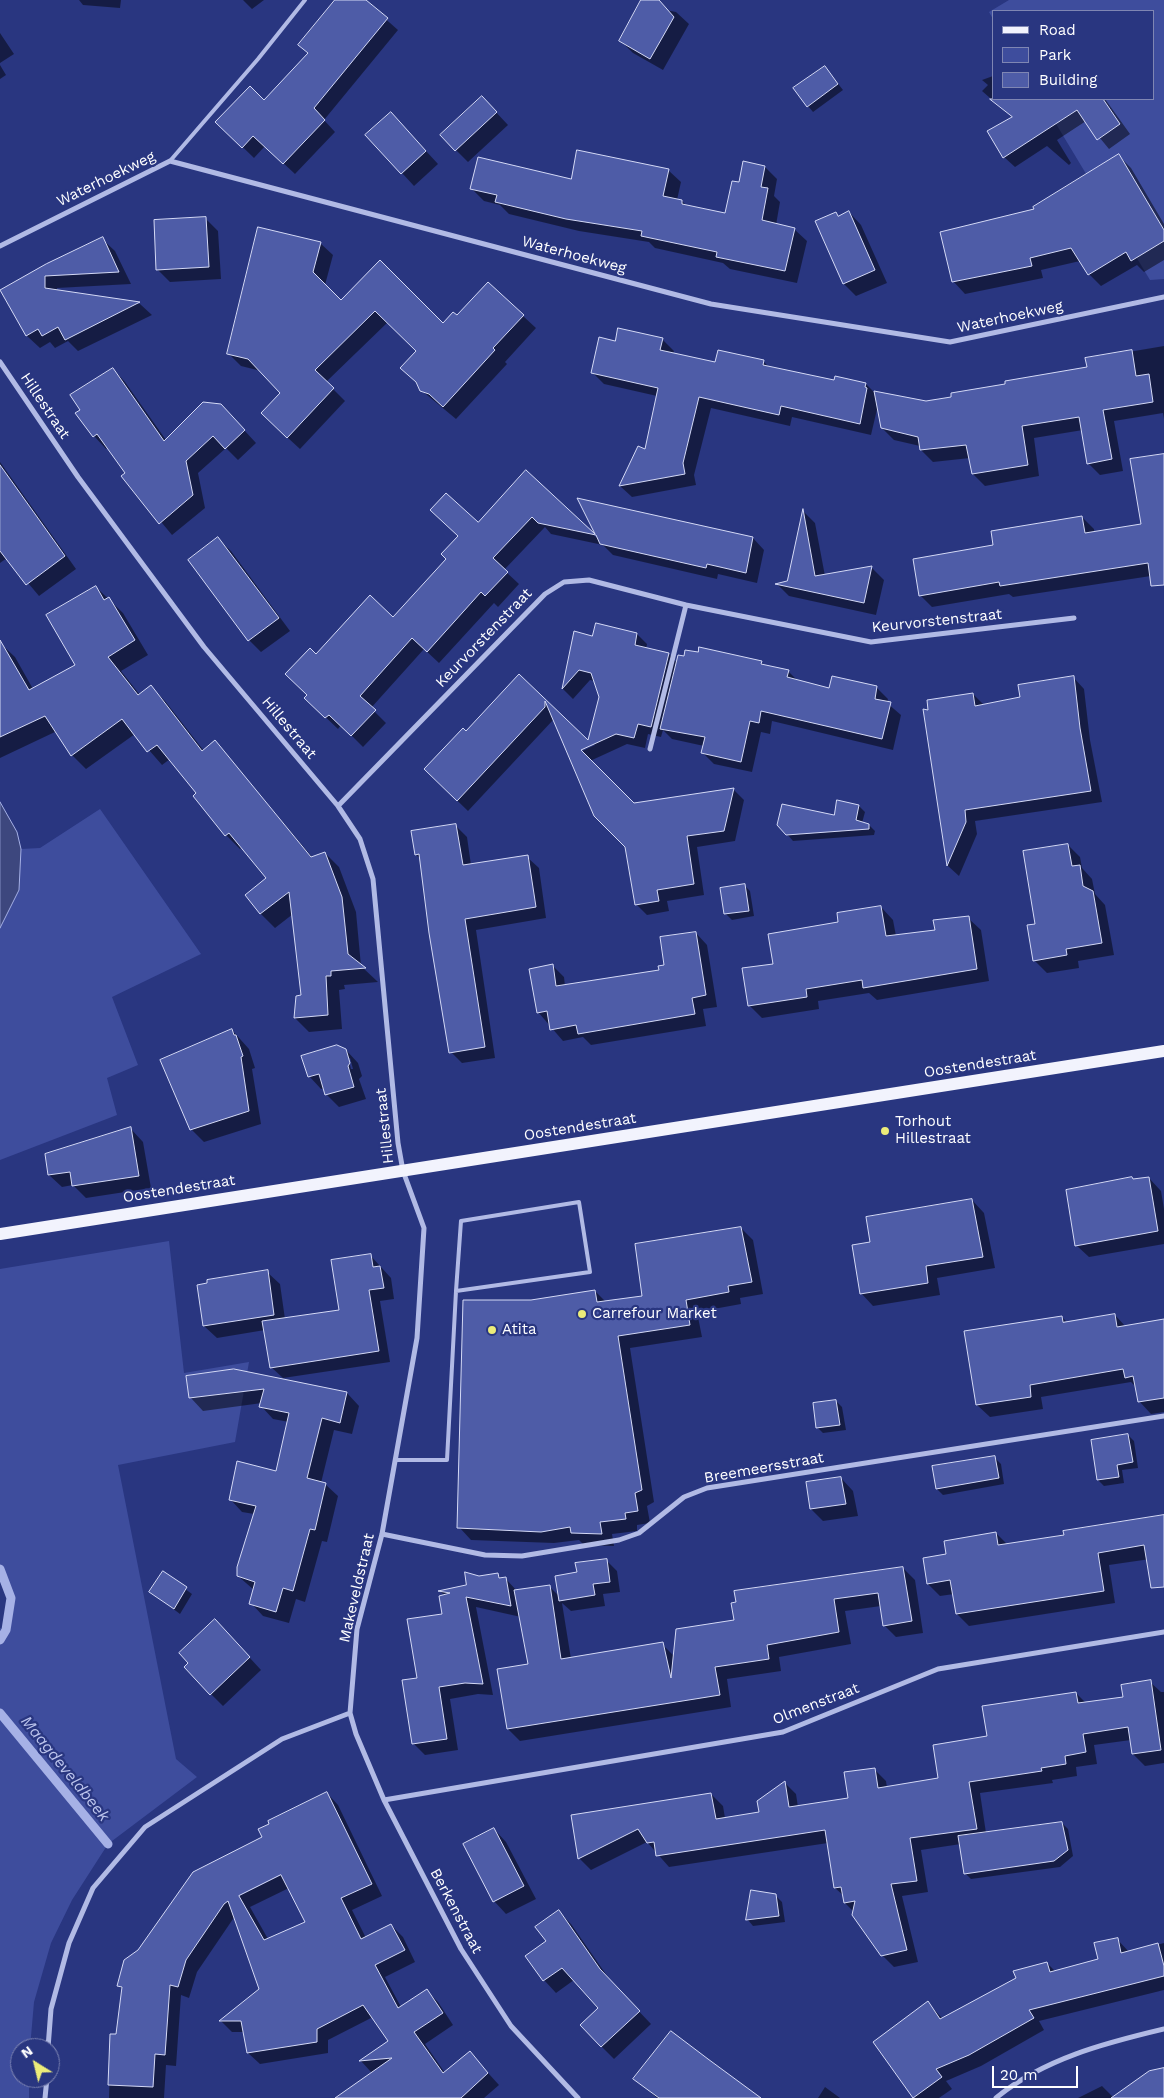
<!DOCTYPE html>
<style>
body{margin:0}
#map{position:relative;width:1164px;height:2098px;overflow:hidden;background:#293680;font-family:"Work Sans",sans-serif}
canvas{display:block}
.legend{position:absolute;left:992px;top:10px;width:162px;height:90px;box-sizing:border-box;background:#293680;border:1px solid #7f86b3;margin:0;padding:6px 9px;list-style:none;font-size:15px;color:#fff}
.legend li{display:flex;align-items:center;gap:10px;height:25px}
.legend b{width:25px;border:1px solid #7f86b3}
.north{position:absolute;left:10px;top:2038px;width:50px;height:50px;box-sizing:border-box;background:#293680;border:1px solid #7f86b3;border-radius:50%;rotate:324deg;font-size:14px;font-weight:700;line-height:20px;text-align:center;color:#fff}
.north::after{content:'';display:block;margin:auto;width:18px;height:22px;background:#ecec79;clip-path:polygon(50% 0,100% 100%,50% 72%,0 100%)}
.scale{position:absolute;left:992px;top:2066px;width:86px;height:22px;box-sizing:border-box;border:2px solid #fff;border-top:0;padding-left:6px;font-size:15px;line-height:18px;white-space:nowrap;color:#fff;-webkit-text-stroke:4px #293680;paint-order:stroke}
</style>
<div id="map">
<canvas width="1164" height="2098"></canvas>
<ul class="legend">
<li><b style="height:6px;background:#f2f3fd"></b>Road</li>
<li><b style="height:14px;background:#3e4d9d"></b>Park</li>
<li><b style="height:14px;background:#4e5ca7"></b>Building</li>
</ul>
<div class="north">N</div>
<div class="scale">20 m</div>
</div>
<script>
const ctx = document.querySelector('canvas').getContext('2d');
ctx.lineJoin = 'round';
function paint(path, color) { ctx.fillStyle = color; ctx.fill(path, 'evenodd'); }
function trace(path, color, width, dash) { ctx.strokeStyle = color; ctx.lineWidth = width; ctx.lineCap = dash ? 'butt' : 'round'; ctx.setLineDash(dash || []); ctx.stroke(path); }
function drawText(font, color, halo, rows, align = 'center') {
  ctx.font = font + ' "Work Sans",sans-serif'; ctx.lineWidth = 4.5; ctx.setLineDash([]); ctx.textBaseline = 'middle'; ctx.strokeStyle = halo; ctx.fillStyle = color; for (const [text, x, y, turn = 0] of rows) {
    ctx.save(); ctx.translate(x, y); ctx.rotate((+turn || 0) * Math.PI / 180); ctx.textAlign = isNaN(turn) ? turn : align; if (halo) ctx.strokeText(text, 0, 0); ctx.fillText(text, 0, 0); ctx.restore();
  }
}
paint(new Path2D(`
 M1009,0H1164V279L1150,280L1041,99H1153V11H993V19L989,12Z
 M100,809L201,954L112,997L138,1065L107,1078L117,1115L0,1160V928L19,890L21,849L40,848Z
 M169,1241L184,1373L249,1362L235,1442L118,1465L176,1759L197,1777L108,1844L72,1900L51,1943L34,2002L30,2048H20V2078H29V2098H0V1628L6,1630L11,1598L0,1569V1269Z`), '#3e4d9d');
const water = new Path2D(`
 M0,802L17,832L21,849L19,890L0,928Z`);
paint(water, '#3d477e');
trace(water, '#a6b1e6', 1);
paint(new Path2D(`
 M79,0H121L120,8L83,5Z
 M243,0H264L252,9Z
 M337,0H364L398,30L324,120L335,132L295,174L265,146L254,158L217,122L264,101L309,54L300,45Z
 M640,5L676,12L689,24L663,70L633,53L620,40Z
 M0,33L14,54L0,63Z
 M0,65L6,75L0,79Z
 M825,67L843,90L813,112L808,106Z
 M993,76V99H1031L1035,104L1043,99H1105L1130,134L1109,149L1086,121L1057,140L1071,163L1069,165L1047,146L1015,167L1004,157L1013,118L982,91L988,85L982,80Z
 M494,110L508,125L468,162L456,150Z
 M403,126L438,164L414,186L367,135Z
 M1119,156L1131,168L1164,224V260L1144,272L1137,265L1101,286L1089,274L1080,261L1041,270L1043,278L965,294L953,281L1036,209Z
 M765,167L777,179L774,196L780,202L776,225L794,229L807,241L797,283L730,269L723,263L655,248L649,242L579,231L509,214L500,205L484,201L472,189L668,170L681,182L677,200L682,201L688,207L726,215Z
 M849,212L861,225L887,283L856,296L844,284L835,213L839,217Z
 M205,218L218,231L221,279L170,282L157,269Z
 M102,239L115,251L131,284L57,288V291L140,304L152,315L78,351L68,341L55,348L50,342L40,348L27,336L1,291Z
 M320,243L333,255L325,285L341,301L443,325L457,317L523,316L536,328L505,362L507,364L456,419L421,390L417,351L388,322L326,382L345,401L300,449L275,426L281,393L261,371L241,366L228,353Z
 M662,339L674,351L673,354L716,363L763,361L770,368L835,382L866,384L876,394L926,402L1088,368L1087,359L1164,346V419L1163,413L1114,421L1123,471L1100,475L1088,463L1083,430L1034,438L1039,476L985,486L973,474L970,458L933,462L921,450L920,446L894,440L882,428L878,405L871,435L792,417L790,426L711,408L694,475L696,485L632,497L620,486L639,448L645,451L657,396L604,384L593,373L616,342Z
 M113,369L125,382L166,440L233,418L256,443L238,460L226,448L198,473L205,508L172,535L123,476L126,473L108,447L106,449L94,436Z
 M0,462L76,569L39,596L7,558L0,563Z
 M1164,462V574L1013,597L1009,594L932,607L920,595L994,546L1082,517L1094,529V533L1142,525Z
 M526,472L598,539L753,538L764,550L757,583L718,574L717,579L613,555L603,545L551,534L545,527L504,570L519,584L498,607L494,603L439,663L424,649L371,708L386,723L363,747L341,725L338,729L317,709L308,695L316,656L393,619Z
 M803,511L815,523L825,576L872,568L884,580L876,615L789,596L777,584L788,582Z
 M218,539L231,551L290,631L261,652L249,640Z
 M96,587L123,613L148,655L121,671L140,695L151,687L165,701L204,751L215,742L313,858L325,853L339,867L356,912L361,966L378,982L344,985L345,989L339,990L342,1029L309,1032L295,1018L302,997L293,914L275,928L261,914L247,895L268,878L242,847L240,849L226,835L198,793L170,759L162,765L135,734L86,769L72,755L57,731L0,758V643L15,657L33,689L77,666Z
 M575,633L592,637L637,634L647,644L646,649L669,654L677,663L761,662L765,666L788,671L798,681L830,689L833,678L877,688L888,699L887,703L901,715L893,750L772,721L770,734L761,732L752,772L714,764L703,753L704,746L672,739L663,730L661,737L648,734L645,748L627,744L590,761L634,804L734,790L744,800L735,841L697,847L704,895L667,901L669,911L647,915L636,904L626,847L554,719L468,811L436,780L466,733L519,676L589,742L600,697L595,681L590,680L573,699L563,689ZM593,743L595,745L576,754L575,752Z
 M1073,677L1084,689L1090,740L1102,802L975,821L977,834L959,876L948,866L925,711L930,712L973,694L984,705L1022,698Z
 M859,806L865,812L862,823L869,825L875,831L874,835L793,841L787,834Z
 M456,826L467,837L471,865L527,857L539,868L546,918L476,930L495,1058L462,1063L451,1052L421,859L416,855Z
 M1068,845L1080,857L1082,868L1092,879L1095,894L1105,905L1114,955L1078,961L1079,968L1047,973L1034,960L1037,925Z
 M744,885L750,891L754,916L732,920L726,914Z
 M881,907L893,920L896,936L936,931L968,918L981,930L989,981L877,1000L869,993L818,1001L819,1009L762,1018L749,1005L774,965L840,924Z
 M696,933L707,945L717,1007L703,1009L706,1026L591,1045L583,1037L563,1041L538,1012L552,965L564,977L565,986L660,971Z
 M232,1030L249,1049L255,1068L252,1069L261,1124L204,1142L191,1129Z
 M346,1050L358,1063L362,1076L359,1079L366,1099L339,1107L327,1095L325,1088L321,1089L309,1076ZM348,1058H350L353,1069H351Z
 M131,1129L143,1142L151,1188L86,1198L73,1185L62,1187L49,1175L46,1155Z
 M1149,1178L1161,1191L1164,1209V1244L1089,1257L1076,1245L1134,1180Z
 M972,1200L984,1213L995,1268L937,1278L940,1295L873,1306L861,1293L872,1243Z
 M741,1228L753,1240L763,1294L740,1298L741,1304L697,1312L702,1337L630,1348L654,1502L647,1506L650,1523L637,1525V1531L612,1534L614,1546L584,1545L579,1540L554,1543L471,1540L459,1527L532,1301L595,1291L606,1302L644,1297Z
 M370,1255L391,1278L394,1299L380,1301L390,1362L283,1378L271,1367L265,1330L217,1338L204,1326L267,1272L280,1284L285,1319L341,1311Z
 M1115,1315L1126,1327L1164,1320V1412L1151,1414L1139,1401L1137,1388L1131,1382L1041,1397L1043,1409L990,1417L977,1405L1062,1317L1067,1322Z
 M234,1370L347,1393L359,1406L352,1434L334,1430L321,1483L325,1484L338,1496L327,1542L322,1541L305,1602L296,1599L289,1623L263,1616L251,1603L254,1590L238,1576L254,1514L242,1512L230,1499L277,1472L289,1422L273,1419L261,1406L262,1403L203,1411L191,1398L188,1377Z
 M836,1401L842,1407L846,1430L823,1433L817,1427Z
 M1128,1435L1134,1441L1138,1468L1122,1470L1124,1483L1104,1486L1098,1480Z
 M995,1458L1001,1464L1004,1484L943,1495L937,1489Z
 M841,1478L853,1491L858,1516L823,1521L811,1509Z
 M1164,1516V1557L1109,1565L1115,1603L969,1626L957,1614L954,1594L940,1596L928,1584L948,1555L996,1533L1008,1545Z
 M606,1560L617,1571L620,1592L603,1594L605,1606L571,1611L562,1603L571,1659L662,1644L674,1656L735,1621L903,1568L915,1580L923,1633L896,1637L884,1625L881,1606L845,1611L851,1644L779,1657L781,1671L727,1679L731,1707L520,1741L508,1729L530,1665L521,1617L476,1607L493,1695L478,1694L450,1699L458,1750L425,1755L414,1744L418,1679L443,1615L445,1596L440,1591L468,1586L479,1577L498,1575L502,1579L505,1578L517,1591L549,1586L559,1596L578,1573Z
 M163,1573L192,1594L180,1614L151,1592Z
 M227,1633L261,1670L223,1706L211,1694Z
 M1150,1682L1161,1692H1164V1763L1145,1766L1133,1754L1131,1740L1094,1745L1097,1764L1076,1767L1077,1776L1052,1780L1053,1783L980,1793L986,1833L1062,1823L1068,1829L1073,1856L1060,1867L971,1879L965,1873L961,1844L921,1850L928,1892L902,1896L918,1962L894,1967L882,1955L854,1912L845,1903L844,1896L835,1888L828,1843L669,1867L647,1842L591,1870L580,1859L573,1816L711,1794L723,1806L725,1818L760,1813L785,1783L796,1794L798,1807L850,1799L874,1769L886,1781L887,1788L940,1779L989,1737L1076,1693L1086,1703L1125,1698Z
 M327,1793L338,1805L382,1896L352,1910L366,1938L391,1925L403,1937L415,1962L385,1977L401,2007L426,1990L438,2002L453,2025L425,2044L445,2073L470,2053L499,2085L484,2098H410L388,2071L371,2072L361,2061L389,2042L373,2017L328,2040V2053L260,2064L248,2053L245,2032H232L221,2021L261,1989L235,1916L197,1972L189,1998L181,1995L176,2066L166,2065L164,2098H109L111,2035H117L123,1990L119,1986L139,1951L263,1837ZM289,1888L307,1923L268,1939L250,1907Z
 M494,1829L506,1842L536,1899L506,1914L494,1901Z
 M752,1892L775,1895L782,1902L785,1922L753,1926L748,1920Z
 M559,1912L571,1924L612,1983L651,2024L614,2059L581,2026L600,2008L574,1980L556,1993L544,1980L548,1941Z
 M1117,1939L1129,1952L1164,1943V1990L1039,2021L1044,2030L981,2066L946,2081L952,2089L939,2098H915L874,2042L928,2003L943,2019L1047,1963L1056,1972L1099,1960Z
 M635,2078L759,2098H657Z
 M1102,2086L1114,2098H1078Z
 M825,2087L840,2098H818Z`), '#0007');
trace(new Path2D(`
 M0,1569L11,1598L6,1630L0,1640
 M0,1713L108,1844`), '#a6b1e6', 9);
const building = new Path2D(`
 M335,0H366L388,18L314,108L325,120L283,164L253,136L242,148L215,122L250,86L264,100L308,53L298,45Z
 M641,0H659L674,17L650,59L619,41Z
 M825,66L838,84L807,107L793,88Z
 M482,96L497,112L455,151L440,135Z
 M990,99H1103L1120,124L1097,140L1077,110L1003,158L987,131L1012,117Z
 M391,112L426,151L401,174L365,135Z
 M577,150L669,169L663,196L682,200V204L725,213L732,181L739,182L743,161L765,166L761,187L768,188L762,220L795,228L785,271L716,257L717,252L641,236L642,231L566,219L495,202L497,195L470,189L478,157L571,179Z
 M1119,154L1164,230V241L1131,261L1126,252L1088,275L1071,248L1030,258L1032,266L952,282L940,232L1034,209L1033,207Z
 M849,211L875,270L843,284L815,221L836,212L838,216Z
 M206,217L209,267L156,270L154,220Z
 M258,227L321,242L313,272L341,300L380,260L443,323L453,312L457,315L488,282L524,315L493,348L495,350L443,407L429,394L420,391L416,382L400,368L416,351L375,311L315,370L334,388L287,438L261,413L280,393L248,359L227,354Z
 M103,237L119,272L45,276V288L140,302L65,340L58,327L42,336L38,329L26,336L0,290L46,264Z
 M618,328L663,338L660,350L715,362L718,350L764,360L763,365L834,380L835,376L866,383L865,387L867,388L860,424L781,406L779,415L699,397L683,463L685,474L619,486L638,446L645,449L658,388L591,373L599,337L615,341Z
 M1132,350L1136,376L1149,374L1153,402L1103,410L1112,459L1087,464L1079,417L1022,426L1028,465L972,474L966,445L920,450L918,437L881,428L874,391L926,401L951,397V393L1005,384V381L1087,367L1085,358Z
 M113,368L164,441L203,402L221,404L245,430L225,449L213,436L186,461L193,495L159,524L121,476L125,473L97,434L93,437L75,413L80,410L70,395Z
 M1164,454V585L1151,586L1148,563L1000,586L999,582L919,596L913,559L993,545L991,531L1082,516L1085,533L1141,524L1130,459Z
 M0,465L65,556L26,585L0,551Z
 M526,470L595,534L577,498L753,537L746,573L707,564L706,568L600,544L596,535L538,523L532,517L493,558L508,572L485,596L481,592L427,652L412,638L360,696L376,710L351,736L329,715L325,718L304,698L307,695L285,674L310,648L316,654L370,595L393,617L446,559L441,554L458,536L430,510L446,493L478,522Z
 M803,509L815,576L872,566L864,603L775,584L787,581Z
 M218,537L279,618L248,641L188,560Z
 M96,586L104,600L109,597L135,640L108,657L138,695L151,685L202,751L215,740L311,857L325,852L342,897L348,954L366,968L331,971V976H326L328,1015L294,1018L296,996L301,995L289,892L260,914L245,895L266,878L229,833L225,836L193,796L196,793L157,745L147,752L122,719L71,756L45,716L0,737V640L29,690L75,665L46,615Z
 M596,623L637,633L635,645L669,653L651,727L638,724L634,738L616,734L581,750L634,803L734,788L724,831L687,836L694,884L657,890L659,901L635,905L625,847L594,816L545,701V707L457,801L424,769L463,728L466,731L519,674L588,740L599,697L591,673L579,670L562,689L574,631L592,636Z
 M699,647L762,661L761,664L789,670L787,677L829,688L832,676L877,686L875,699L891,702L882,739L761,711L759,723L750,721L741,762L701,753L705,737L660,729L678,655L684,656L685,650L698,652Z
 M1074,676L1080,728L1091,791L965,810L966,822L947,866L923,709L928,710L927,700L973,693L975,706L1020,697L1018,685Z
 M837,800L859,805L856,820L869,824V829L786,835L777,825L782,804L834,815Z
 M456,824L463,865L528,855L536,907L465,919L485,1047L449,1053L429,933L419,854L415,855L411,831Z
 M1068,844L1072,866L1080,865L1083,886L1093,891L1102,943L1066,949L1067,955L1033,961L1027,925L1035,924L1023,851Z
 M745,884L749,911L724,914L720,888Z
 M881,906L886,936L935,930L933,920L969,916L977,969L863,988L862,980L806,989L807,997L748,1006L742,968L773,964L768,934L838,922L837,913Z
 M696,932L706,995L692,998L695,1014L578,1034L576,1025L550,1030L547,1011L537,1013L529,969L553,964L556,986L659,970L658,966L664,965L660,937Z
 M232,1029L234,1035H236L243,1056L241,1057L249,1111L190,1130L160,1060Z
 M337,1045L346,1049L350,1063L348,1066L354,1087L325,1095L319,1074L308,1077L301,1056Z
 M131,1127L139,1176L72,1186L70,1172L48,1175L45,1154Z
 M1132,1177L1133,1179L1149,1177L1158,1231L1075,1246L1066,1190Z
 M972,1199L983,1257L926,1266L928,1283L860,1294L852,1245L870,1242L866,1217Z
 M741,1227L752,1282L728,1286L729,1292L686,1300L690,1325L618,1336L642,1490L635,1493L638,1511L625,1513L626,1519L600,1522L602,1534L571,1533L570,1527L541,1532L457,1528L463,1300H531L595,1290L597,1302L642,1296L635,1244Z
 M371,1254L373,1267L380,1266L384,1288L369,1290L379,1351L270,1368L262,1321L339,1310L331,1260Z
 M268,1270L274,1315L203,1326L197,1285L207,1283V1280Z
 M1115,1314L1117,1327L1164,1319V1398L1138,1402L1133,1376L1125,1378L1123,1369L1030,1385L1031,1397L976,1405L964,1331L1062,1316L1063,1322Z
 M234,1369L347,1392L340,1423L322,1418L307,1478L326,1483L315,1530L310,1529L293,1591L283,1588L276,1612L249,1604L255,1582L237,1576V1567L256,1506L229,1500L237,1461L276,1471L289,1413L259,1407L264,1389L189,1398L186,1376Z
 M836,1400L840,1425L816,1428L813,1403Z
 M1128,1434L1133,1462L1117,1465L1119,1477L1097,1480L1091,1440Z
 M995,1456L999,1478L936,1489L932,1466Z
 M841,1477L846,1504L810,1509L806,1482Z
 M1164,1515V1587L1151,1588L1144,1545L1098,1553L1104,1591L956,1614L950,1580L927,1584L923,1558L946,1554L944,1541L996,1532L998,1545L1064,1535L1063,1531Z
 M607,1559L610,1582L593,1584L595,1595L559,1601L555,1576L577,1572L575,1563Z
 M903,1567L912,1621L883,1626L878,1593L834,1599L839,1632L767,1645L769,1659L715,1667L720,1695L507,1729L497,1669L528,1664L514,1590L550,1585L561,1659L663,1642L671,1678L676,1629L734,1620L731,1603L736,1602L734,1591Z
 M163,1571L187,1587L174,1609L149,1592Z
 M465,1572L479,1576L498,1573L499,1578L506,1577L511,1606L466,1597L483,1684L465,1683L439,1687L447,1739L412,1744L402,1680L417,1678L407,1619L442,1614L439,1596L450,1593L438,1591L466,1585Z
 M215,1619L250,1657L210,1695L184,1667L188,1663L179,1653Z
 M1151,1680L1161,1750L1132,1754L1128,1727L1083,1734L1086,1752L1065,1756L1066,1764L1041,1768L1042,1771L969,1782L977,1829L910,1838L917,1881L891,1884L907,1950L881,1956L852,1915L855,1901L844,1903L841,1887L834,1888L825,1830L656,1856L654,1842L647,1843L638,1829L578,1859L571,1815L711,1793L716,1819L759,1812L757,1801L785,1781L789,1807L848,1798L844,1772L875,1768L878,1788L938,1778L933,1745L987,1736L982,1706L1076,1692L1078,1703L1123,1697L1121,1685Z
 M327,1792L372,1884L341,1898L361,1939L391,1924L405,1950L375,1965L398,2008L427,1989L443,2013L414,2032L443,2073L470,2051L488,2073L461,2098H335L392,2058L359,2061L388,2041L363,2005L317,2029V2042L247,2053L241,2021H219L259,1989L228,1901L224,1904L186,1960L178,1987L170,1985L165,2055L155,2054L153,2087L108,2085L110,2034H116L122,1987L117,1986L124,1960L138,1950L193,1872L262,1837L258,1829L269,1824L268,1821ZM281,1875L305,1922L264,1940L239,1896Z
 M1062,1822L1068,1850L1054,1861L964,1874L958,1836Z
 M494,1828L524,1886L493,1902L463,1844Z
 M751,1890L776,1894L779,1916L746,1920Z
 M559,1910L600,1969L640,2011L601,2047L580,2025L598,2008L562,1968L543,1981L525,1956L546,1941L535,1927Z
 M1118,1938L1121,1953L1158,1943L1164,1966V1976L1029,2010L1034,2018L969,2055L936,2069L942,2077L913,2098L873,2042L928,2001L940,2019L1016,1978L1013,1971L1047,1962L1050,1972L1098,1959L1094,1943Z
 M671,2031L708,2059L761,2098H659L633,2079Z
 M1164,2068V2098H1111L1149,2071Z`);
paint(building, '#4e5ca7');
trace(building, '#d4d9f5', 1);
trace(new Path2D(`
 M170,161L258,59L305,0
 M395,1460H447L456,1291L590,1272L579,1202L461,1221L456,1291`), '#b1bae5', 4);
trace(new Path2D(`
 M0,246L170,161L711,304L950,342L1164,297
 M0,362L78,477L204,647L338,806L360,839L373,879L398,1143L403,1171L424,1228L417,1338L382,1534L357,1629L350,1713L356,1734L384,1800L461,1949L511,2026L578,2098
 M650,749L686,605
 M338,806L545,594L564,582L589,580L686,605L871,642L1074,618
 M382,1534L485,1555L522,1556L619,1540L639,1533L684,1497L707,1488L1164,1416
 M384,1800L783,1732L938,1669L1164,1632
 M48,2048L51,2009L69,1943L93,1888L145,1827L282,1739L350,1713
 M45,2098L47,2078
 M996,2098C1043,2059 1105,2043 1164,2029`), '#b1bae5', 5);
trace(new Path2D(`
 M0,1234L1164,1051`), '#f2f3fd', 12);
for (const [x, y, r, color] of [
 [885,1131,5,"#ecec79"],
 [582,1314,5,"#ecec79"],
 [492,1330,5,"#ecec79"]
]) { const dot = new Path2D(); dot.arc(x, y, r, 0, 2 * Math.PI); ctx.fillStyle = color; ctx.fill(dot); trace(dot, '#293680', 2); }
drawText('15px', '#fff', '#293680', [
 ["Waterhoekweg",106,179,-26],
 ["Waterhoekweg",574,255,15],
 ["Waterhoekweg",1010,317,-12],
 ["Hillestraat",45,406,56],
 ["Keurvorstenstraat",937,621,-6],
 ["Keurvorstenstraat",484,638,-46],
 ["Hillestraat",289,728,50],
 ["Oostendestraat",980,1064,-9],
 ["Hillestraat",385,1126,-96],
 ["Oostendestraat",580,1127,-9],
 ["Oostendestraat",179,1189,-9],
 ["Breemeersstraat",764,1468,-10],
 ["Makeveldstraat",357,1588,-77],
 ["Olmenstraat",816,1704,-21],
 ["Berkenstraat",456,1911,62]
]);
drawText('15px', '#fff', '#293680', [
 ["Torhout",895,1122],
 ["Hillestraat",895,1139],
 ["Carrefour Market",592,1314],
 ["Atita",502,1330]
], 'left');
drawText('italic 16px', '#bdc5ed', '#293680', [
 ["Maagdeveldbeek",65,1769,51]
]);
</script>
